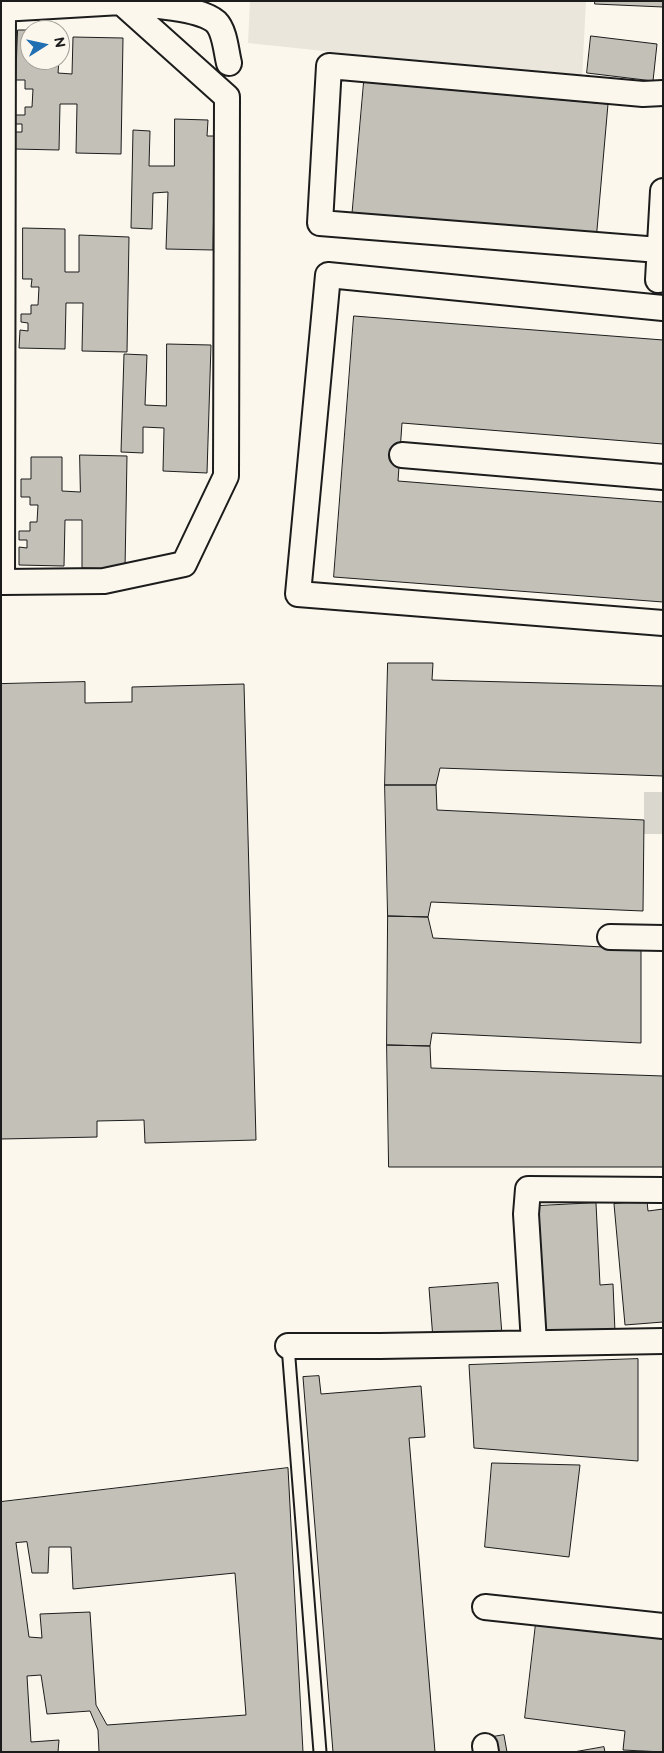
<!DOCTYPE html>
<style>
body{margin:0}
#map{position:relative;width:664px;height:1753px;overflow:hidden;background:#fbf7ec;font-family:"Balsamiq Sans",sans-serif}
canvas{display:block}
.frame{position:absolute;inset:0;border:2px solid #1c1c1c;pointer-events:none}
.north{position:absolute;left:20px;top:20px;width:50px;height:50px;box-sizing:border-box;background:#fbf7ec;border:1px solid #a29f99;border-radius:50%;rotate:80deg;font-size:14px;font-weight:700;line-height:20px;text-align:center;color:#1c1c1c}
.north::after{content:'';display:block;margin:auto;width:18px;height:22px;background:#1f6fb2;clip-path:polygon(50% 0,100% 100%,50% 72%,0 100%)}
</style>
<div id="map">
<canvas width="664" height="1753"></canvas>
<div class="frame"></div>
<div class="north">N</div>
</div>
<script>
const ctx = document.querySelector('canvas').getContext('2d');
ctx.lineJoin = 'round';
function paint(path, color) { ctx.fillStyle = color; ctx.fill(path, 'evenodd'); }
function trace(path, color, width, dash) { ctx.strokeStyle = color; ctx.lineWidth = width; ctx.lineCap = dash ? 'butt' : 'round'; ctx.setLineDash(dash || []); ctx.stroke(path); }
paint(new Path2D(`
 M250,1H586L582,78L248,43Z`), '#eae6dc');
paint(new Path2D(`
 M644,792H663V834H644Z`), '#dad7ce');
const building = new Path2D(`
 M595,1H663V7L595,4Z
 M18,30H30V60H59L58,73L72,74L73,37L123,38L121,154L76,153L77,104H60L59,150L14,149V132H22V124H14L15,115H25V107H32L33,89H25V80H16Z
 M591,36L657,44L653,81L587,73Z
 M364,82L608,104L596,241L352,218Z
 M175,119L208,120L207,136H215L213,250L166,249L168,192L153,193L152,229L131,228L133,130L150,131L149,166H174Z
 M23,228L65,229V272H79V235L129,237L127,352L82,351L83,303H66L65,349L19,348L20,330L28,331V323L21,322V314H31V305H38L39,287H31L32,279H23Z
 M354,316L663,340V444L402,423L398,481L663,502V602L334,577Z
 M167,344L211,345L207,473L163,471L164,428L143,427V453L121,452L124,354L147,355L145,405L166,406Z
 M80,455L127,456L125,569L82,568V520H65L64,566L19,565V547L27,548V540H19V531H30V522H37L38,505H30V497H21V479H31V457H62V491L80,492Z
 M388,663H433L432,680L663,686V776L440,768L436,785H385Z
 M85,682V703L132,702V687L244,684L256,1140L145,1143L144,1120L97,1121V1137L1,1139V684Z
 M385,785H436L437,810L644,820L643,911L431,902L428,917L388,916Z
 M388,916L428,917L433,938L641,949V1043L432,1033L430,1046L387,1045Z
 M387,1045L430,1046L431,1068L663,1076V1167H389Z
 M647,1201L648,1211L663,1209V1322L625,1325L614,1204Z
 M596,1203L600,1285L613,1284L615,1332L544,1335L538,1206Z
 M498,1283L502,1335L433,1339L429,1288Z
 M638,1359V1461L474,1448L469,1365Z
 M319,1376L321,1394L421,1386L425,1437L409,1438L435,1752H333L303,1377Z
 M492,1463L580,1465L569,1557L485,1547Z
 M288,1468L303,1752H99L98,1730L90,1711L47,1714L41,1675L27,1676L31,1742L59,1740L58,1752H1V1502ZM27,1542L32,1573H48L49,1547H71L73,1589L235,1573L246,1715L107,1725L96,1705L90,1612L40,1614L42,1638L29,1637L16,1543Z
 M536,1623L663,1638V1752L623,1750L625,1731L525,1718Z
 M504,1735L507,1752H490L487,1738Z
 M604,1747L605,1752H574Z`);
paint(building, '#c3c0b8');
trace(building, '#1c1c1c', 1);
const lane = new Path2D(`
 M288,1346L320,1752`);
const street = new Path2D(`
 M121,2C144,5 199,7 216,22C225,31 226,51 229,63
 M1,9L121,2L227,97L226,476L184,564L104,581L2,582L3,9
 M659,250L320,223L329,66L643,94L663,93
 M658,280L663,191
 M663,308L328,275L298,594L663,623
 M402,455L663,477
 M610,937L663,938
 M534,1343L526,1214L528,1189L663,1190
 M288,1346H380L663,1341
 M485,1607L663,1626
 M485,1746L486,1752`);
trace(lane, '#1c1c1c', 15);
trace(street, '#1c1c1c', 28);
trace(lane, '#fbf7ec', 11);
trace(street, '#fbf7ec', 24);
</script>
